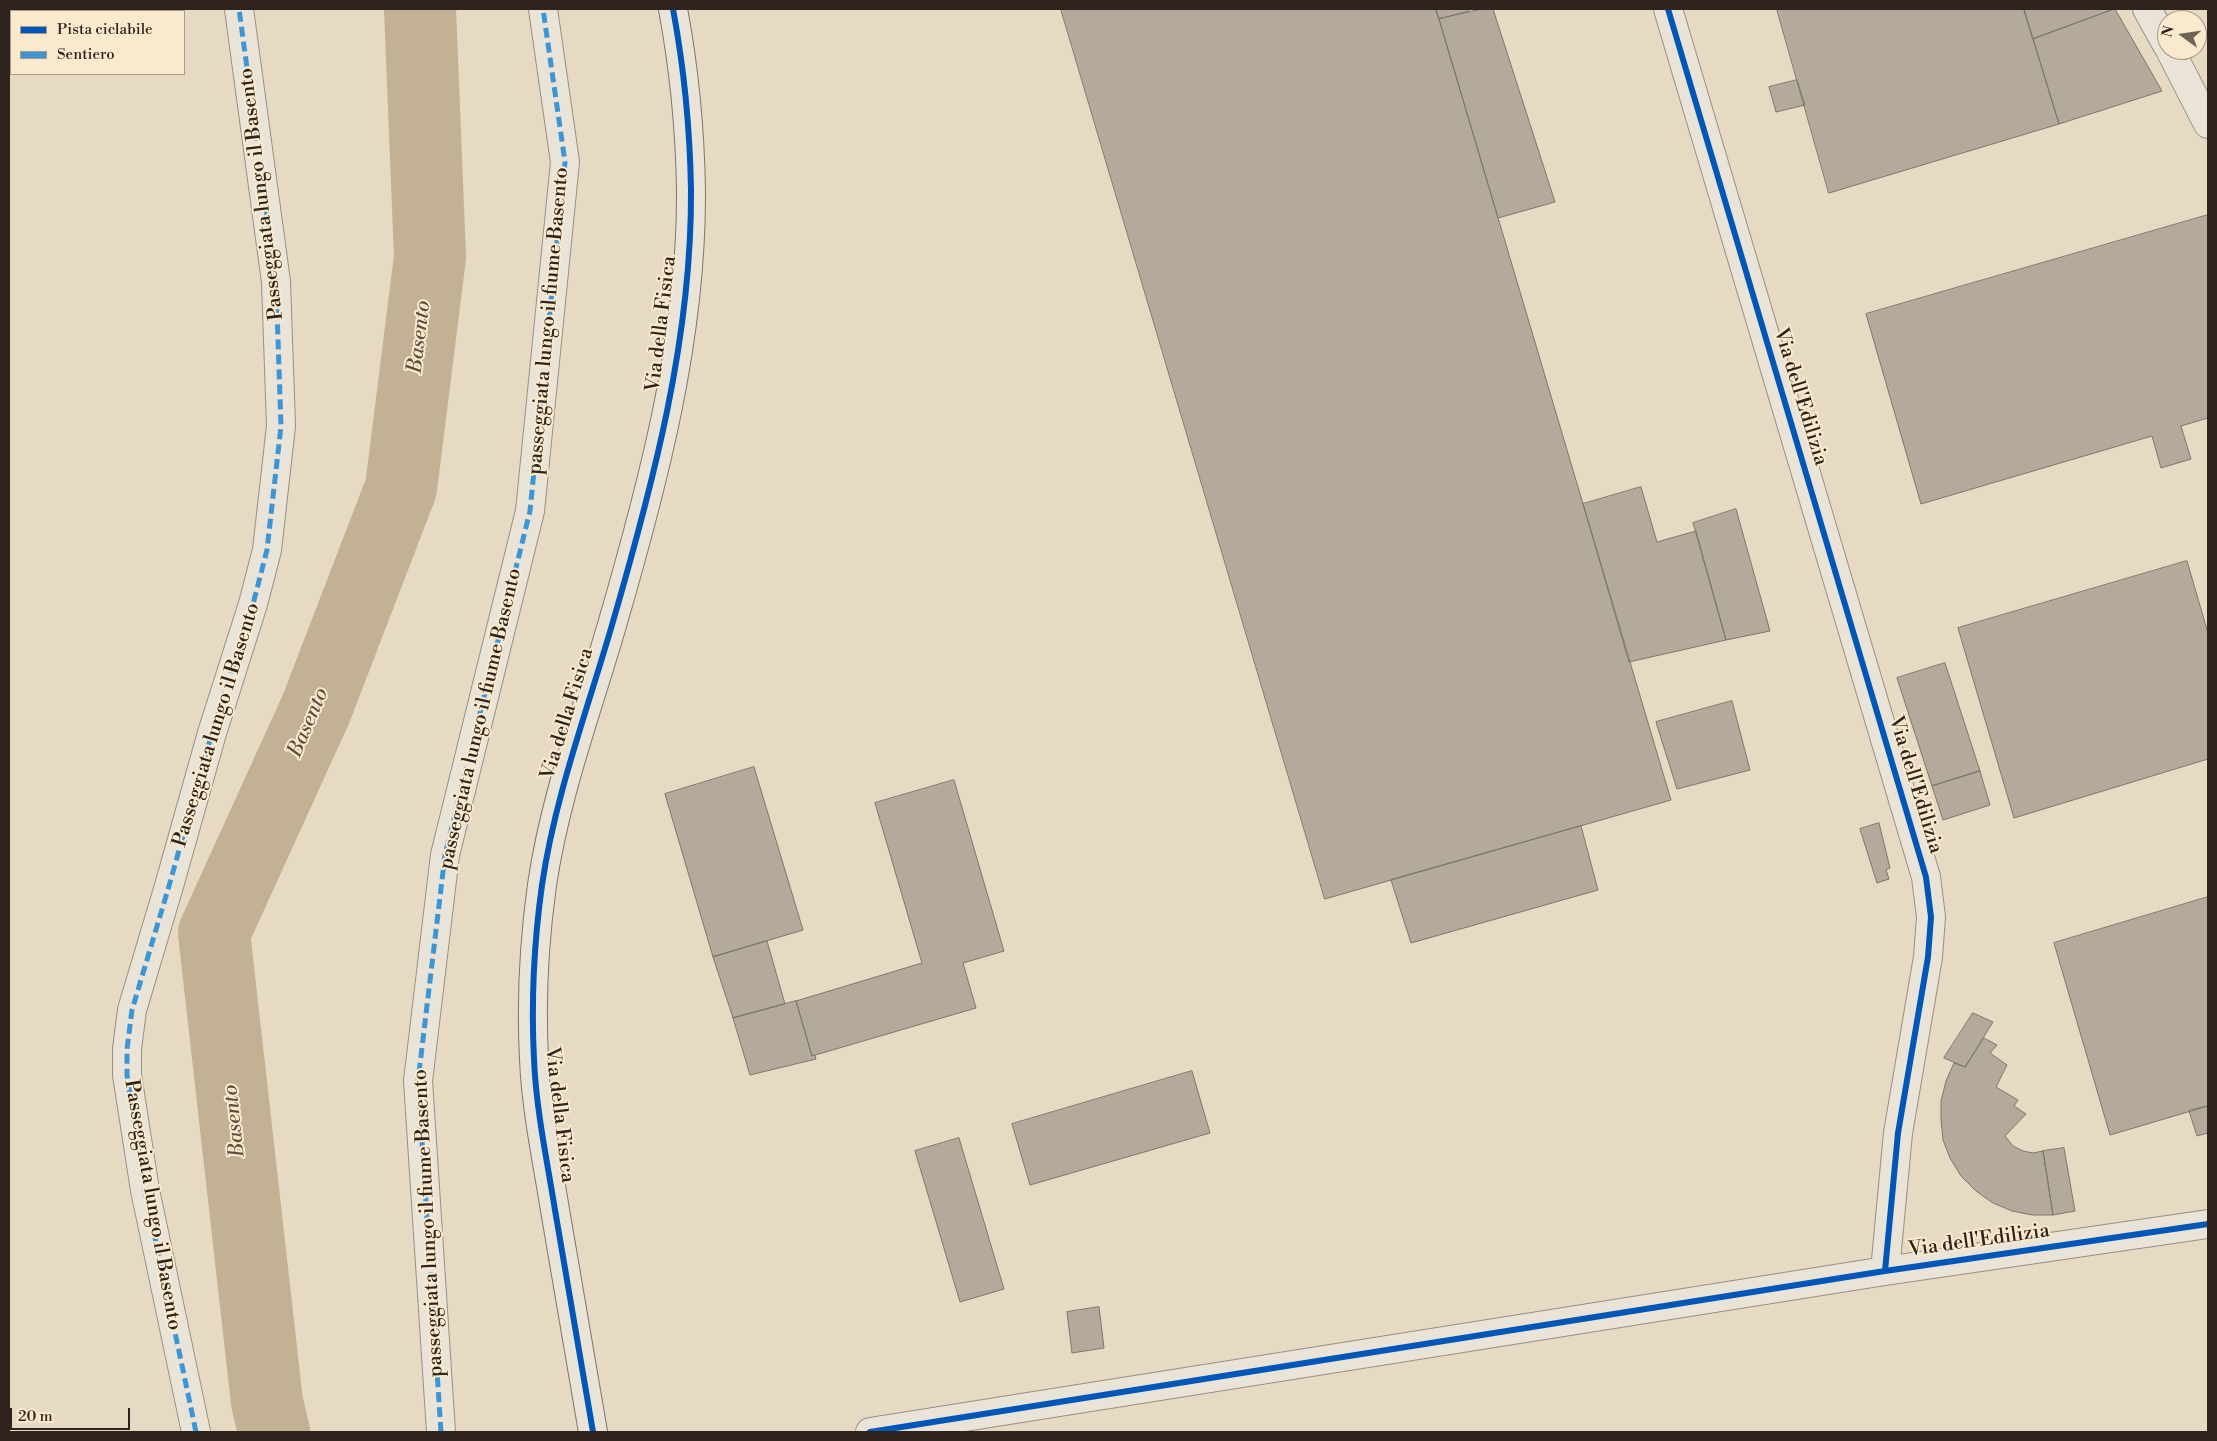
<!DOCTYPE html>
<style>
body{margin:0}
#map{position:relative;width:2217px;height:1441px;overflow:hidden;background:#e7dac3;font-family:"Libre Bodoni",serif}
canvas{display:block}
.frame{position:absolute;inset:0;border:10px solid #2e231d;pointer-events:none}
.legend{position:absolute;left:10px;top:10px;width:175px;height:65px;box-sizing:border-box;background:#f9eace;border:1px solid #a89a87;margin:0;padding:6px 9px;list-style:none;font-size:15px;color:#2e231d}
.legend li{display:flex;align-items:center;gap:10px;height:25px}
.legend b{width:25px;border:1px solid #a89a87}
.north{position:absolute;left:2157px;top:10px;width:50px;height:50px;box-sizing:border-box;background:#f9eace;border:1px solid #a89a87;border-radius:50%;rotate:284deg;font-size:14px;font-weight:700;line-height:20px;text-align:center;color:#2e231d}
.north::after{content:'';display:block;margin:auto;width:18px;height:22px;background:#6f6357;clip-path:polygon(50% 0,100% 100%,50% 72%,0 100%)}
.scale{position:absolute;left:10px;top:1408px;width:120px;height:22px;box-sizing:border-box;border:2px solid #2e231d;border-top:0;padding-left:6px;font-size:15px;line-height:18px;white-space:nowrap;color:#2e231d;-webkit-text-stroke:4px #f9eace;paint-order:stroke}
</style>
<div id="map">
<canvas width="2217" height="1441"></canvas>
<div class="frame"></div>
<ul class="legend">
<li><b style="height:6px;background:#0057b8"></b>Pista ciclabile</li>
<li><b style="height:6px;background:#3c95d5"></b>Sentiero</li>
</ul>
<div class="north">N</div>
<div class="scale">20 m</div>
</div>
<script>
const ctx = document.querySelector('canvas').getContext('2d');
ctx.lineJoin = 'round';
function trace(path, color, width, dash) { ctx.strokeStyle = color; ctx.lineWidth = width; ctx.lineCap = dash ? 'butt' : 'round'; ctx.setLineDash(dash || []); ctx.stroke(path); }
function paint(path, color) { ctx.fillStyle = color; ctx.fill(path, 'evenodd'); }
function drawText(font, color, halo, rows, align = 'center') {
  ctx.font = font + ' "Libre Bodoni",serif'; ctx.lineWidth = 4; ctx.setLineDash([]); ctx.textBaseline = 'middle'; ctx.strokeStyle = halo; ctx.fillStyle = color; for (const [text, x, y, turn = 0] of rows) {
    ctx.save(); ctx.translate(x, y); ctx.rotate((+turn || 0) * Math.PI / 180); ctx.textAlign = isNaN(turn) ? turn : align; if (halo) ctx.strokeText(text, 0, 0); ctx.fillText(text, 0, 0); ctx.restore();
  }
}
trace(new Path2D(`
 M274,1432L267,1402L214,933L316,709L401,488L430,257L420,9`), '#c2b195', 72);
const building = new Path2D(`
 M1061,9H1436L1671,800L1325,899Z
 M1436,9H1468L1469,11L1439,19Z
 M1482,9H1493L1555,202L1498,218L1439,19Z
 M1777,9H2024L2059,124L1829,193Z
 M2024,9H2114L2033,39Z
 M2115,9L2162,91L2059,124L2033,39Z
 M1797,80L1805,105L1776,112L1769,87Z
 M2208,215V418L2181,426L2191,459L2161,468L2152,436L1921,504L1866,314Z
 M1641,487L1657,542L1696,531L1726,640L1629,662L1583,504Z
 M1736,509L1770,631L1726,640L1693,523Z
 M2187,561L2208,633V759L2014,818L1958,628Z
 M1945,663L1980,771L1932,786L1897,678Z
 M1732,701L1750,770L1677,789L1656,722Z
 M754,767L803,930L713,957L665,794Z
 M1980,771L1990,805L1943,820L1932,786Z
 M954,780L1004,951L963,963L976,1008L812,1056L796,1001L922,963L875,803Z
 M1879,823L1890,868L1886,870L1889,879L1877,883L1860,829Z
 M1581,826L1598,890L1411,943L1391,880Z
 M2208,897V1106L2110,1135L2054,943Z
 M767,941L785,1004L733,1018L713,957Z
 M796,1001L812,1056L815,1055L816,1059L750,1075L733,1018Z
 M1973,1013L1993,1022L1965,1067L1944,1058Z
 M1984,1038L1997,1045L1990,1053L2007,1065L1996,1087L2018,1100L2014,1106L2026,1114L2005,1136L2013,1146L2023,1151L2033,1153L2043,1151L2053,1215H2032L2012,1211L1993,1203L1976,1191L1961,1176L1950,1158L1943,1140L1941,1120V1101L1946,1081L1954,1063L1965,1067Z
 M1192,1071L1210,1133L1030,1185L1012,1124Z
 M2208,1106V1133L2197,1136L2189,1111Z
 M959,1138L1004,1289L960,1302L915,1151Z
 M2064,1148L2075,1211L2053,1215L2043,1151Z
 M1099,1307L1104,1348L1072,1353L1067,1312Z`);
paint(building, '#b3aa9b');
trace(building, '#7e766b', 1);
const street = new Path2D(`
 M1668,9L1926,877L1931,917L1928,957L1898,1133L1885,1271
 M2147,9L2167,45
 M2170,50L2208,124
 M196,1432L145,1190L127,1075V1049L132,1010L169,886L212,733L253,604L267,550L281,426L276,282L239,9
 M441,1432L418,1081L445,855L530,511L565,162L543,9
 M870,1432L1885,1271L2208,1224`);
const secondary = new Path2D(`
 M593,1432C580,1358 568,1284 555,1210C547,1160 536,1109 534,1059C531,1000 534,942 542,885C555,796 587,711 612,625C653,484 692,338 691,190C690,129 684,68 673,9`);
trace(street, '#988f82', 30);
trace(secondary, '#7e766b', 30);
trace(street, '#eae4d8', 28);
trace(secondary, '#eae4d8', 28);
trace(new Path2D(`
 M196,1432L145,1190L127,1075V1049L132,1010L169,886L212,733L253,604L267,550L281,426L276,282L239,9
 M441,1432L418,1081L445,855L530,511L565,162L543,9`), '#3c95d5', 5, [10, 5]);
trace(new Path2D(`
 M1668,9L1926,877L1931,917L1928,957L1898,1133L1885,1271
 M593,1432C580,1358 568,1284 555,1210C547,1160 536,1109 534,1059C531,1000 534,942 542,885C555,796 587,711 612,625C653,484 692,338 691,190C690,129 684,68 673,9
 M870,1432L1885,1271L2208,1224`), '#0057b8', 6);
drawText('20px', '#2e231d', '#f9eace', [
 ["Passeggiata lungo il Basento",262,194,-97],
 ["passeggiata lungo il fiume Basento",549,321,-85],
 ["Via della Fisica",662,324,-83],
 ["Via dell'Edilizia",1800,397,73],
 ["Via della Fisica",568,714,-73],
 ["passeggiata lungo il fiume Basento",481,719,-77],
 ["Passeggiata lungo il Basento",217,725,-73],
 ["Via dell'Edilizia",1915,785,73],
 ["Via della Fisica",559,1115,83],
 ["Passeggiata lungo il Basento",152,1205,80],
 ["passeggiata lungo il fiume Basento",429,1223,-93],
 ["Via dell'Edilizia",1979,1241,-8]
]);
drawText('italic 21px', '#5c4e40', '#f9eace', [
 ["Basento",420,337,-83],
 ["Basento",309,723,-67],
 ["Basento",235,1121,-96]
]);
</script>
